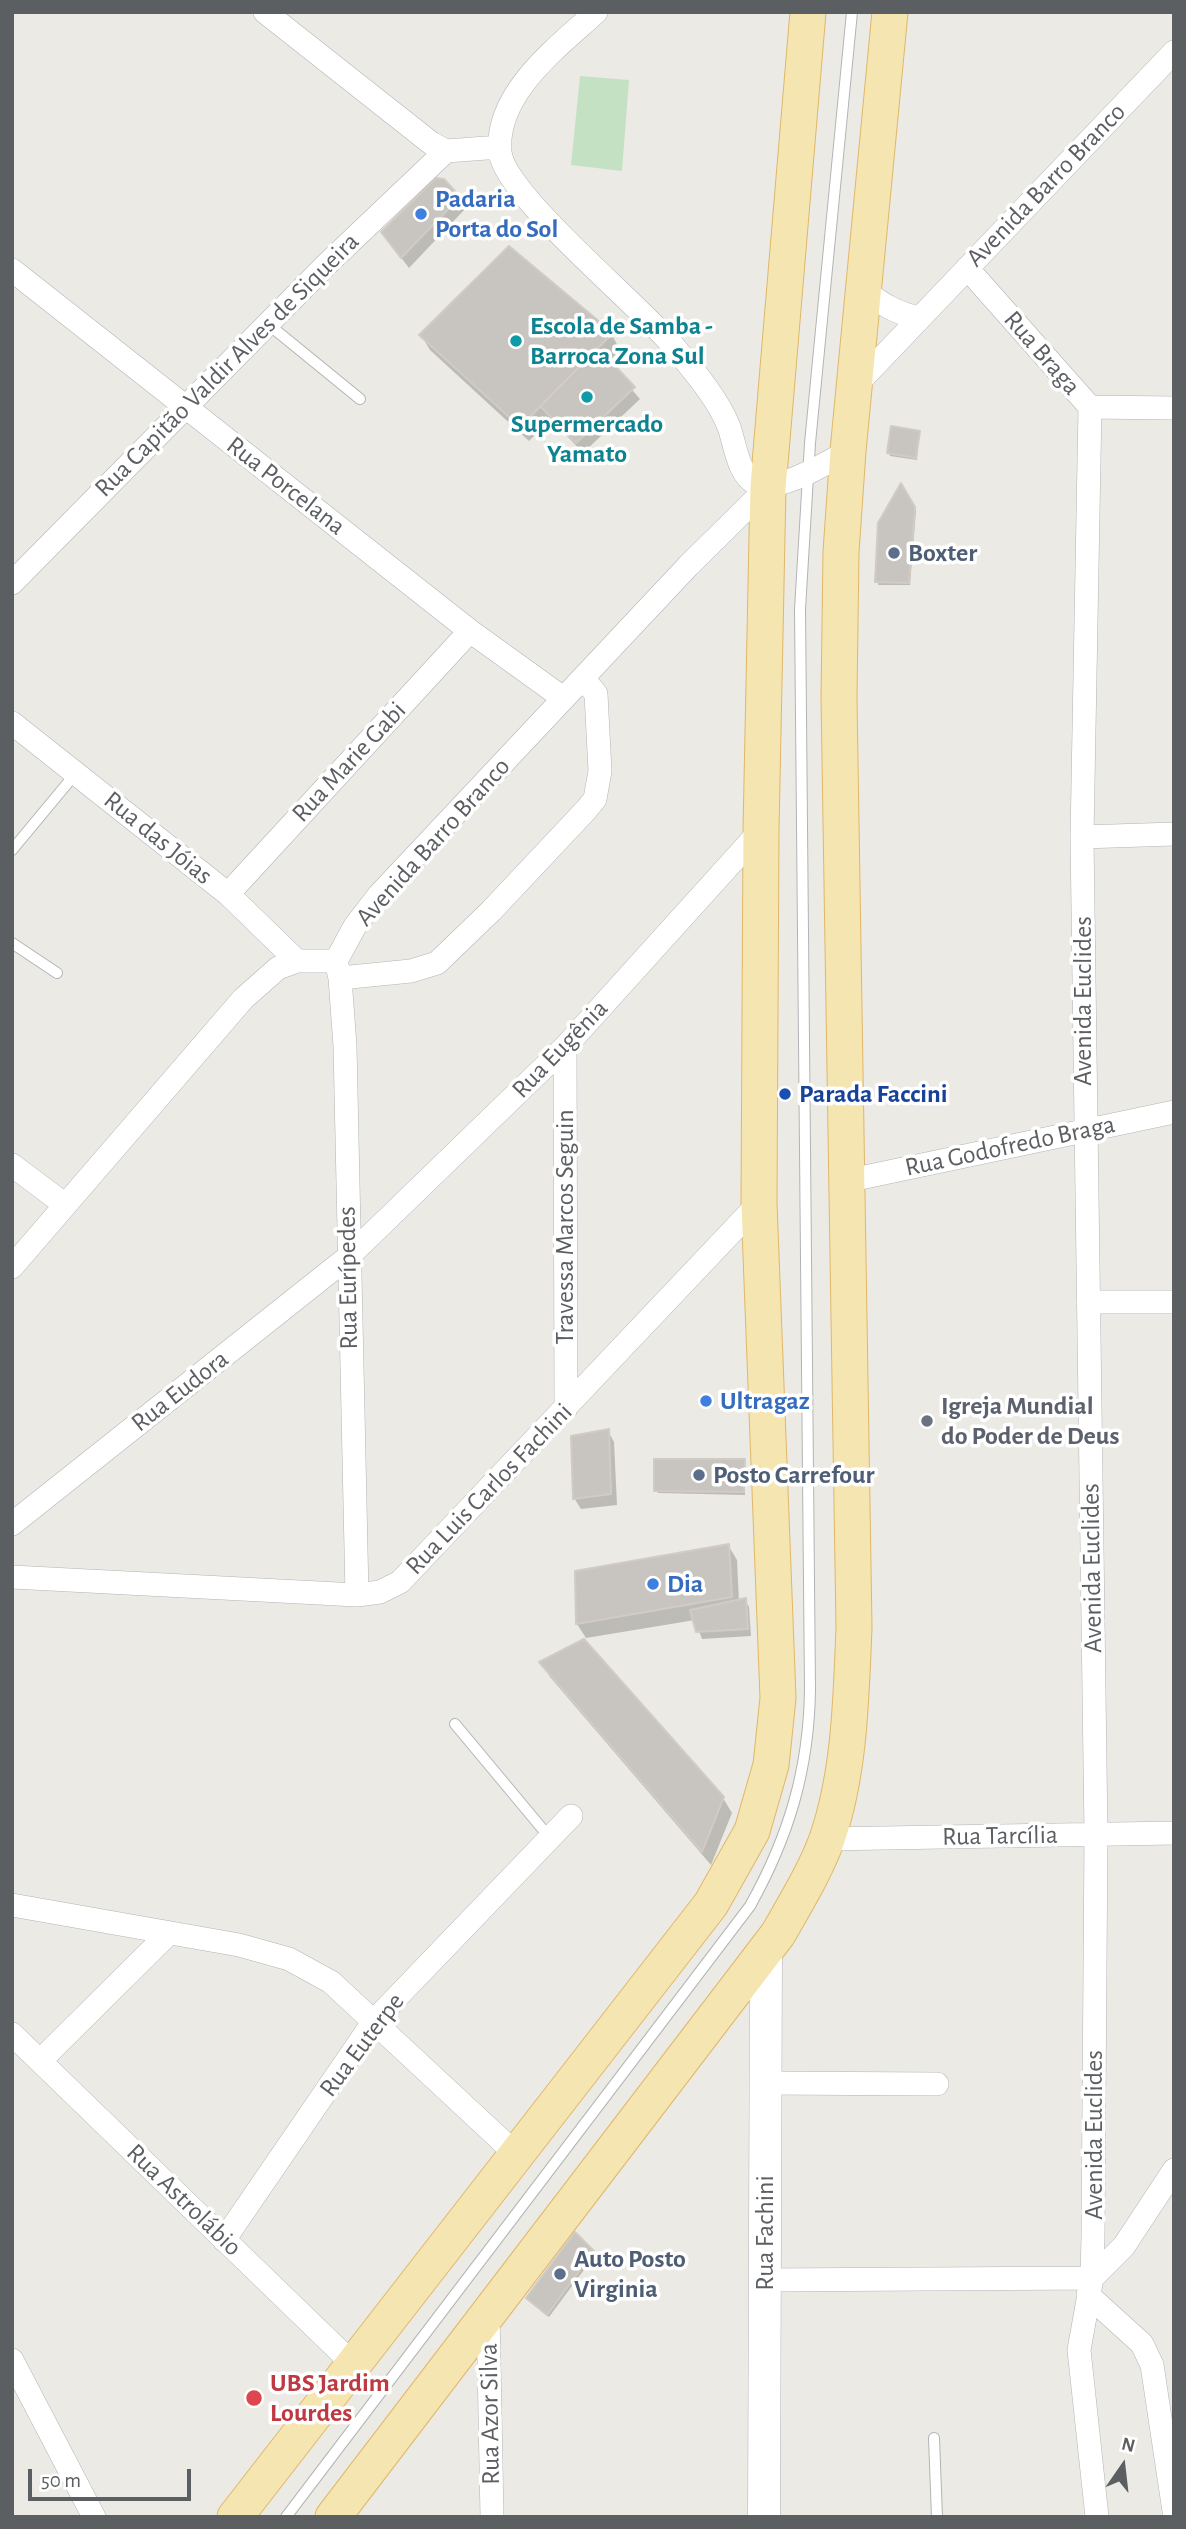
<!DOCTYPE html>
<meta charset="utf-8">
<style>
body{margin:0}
#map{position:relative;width:1186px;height:2529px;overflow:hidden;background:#eceae4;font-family:"Alegreya Sans",sans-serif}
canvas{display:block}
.frame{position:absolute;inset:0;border:14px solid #5c5f62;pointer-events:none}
.north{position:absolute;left:1088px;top:2431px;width:70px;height:70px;-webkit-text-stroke:5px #fff;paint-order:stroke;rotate:14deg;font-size:19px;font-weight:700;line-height:28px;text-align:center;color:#5c5f62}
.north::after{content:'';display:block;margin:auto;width:24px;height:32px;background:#5c5f62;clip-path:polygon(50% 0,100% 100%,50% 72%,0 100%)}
.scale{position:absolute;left:28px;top:2469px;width:163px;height:32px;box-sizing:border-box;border:4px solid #5c5f62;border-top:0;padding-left:9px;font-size:21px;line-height:24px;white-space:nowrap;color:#5c5f62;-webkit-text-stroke:5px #fff;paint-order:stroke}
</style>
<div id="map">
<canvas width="1186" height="2529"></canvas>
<div class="frame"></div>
<div class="north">N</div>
<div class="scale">50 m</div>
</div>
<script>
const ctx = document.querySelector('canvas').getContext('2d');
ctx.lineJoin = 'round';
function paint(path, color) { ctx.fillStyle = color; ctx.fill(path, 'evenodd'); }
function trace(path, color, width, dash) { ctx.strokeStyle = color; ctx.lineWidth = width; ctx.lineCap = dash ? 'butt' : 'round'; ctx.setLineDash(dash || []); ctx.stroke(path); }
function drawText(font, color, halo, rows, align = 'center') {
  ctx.font = font + ' "Alegreya Sans",sans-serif'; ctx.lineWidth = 7; ctx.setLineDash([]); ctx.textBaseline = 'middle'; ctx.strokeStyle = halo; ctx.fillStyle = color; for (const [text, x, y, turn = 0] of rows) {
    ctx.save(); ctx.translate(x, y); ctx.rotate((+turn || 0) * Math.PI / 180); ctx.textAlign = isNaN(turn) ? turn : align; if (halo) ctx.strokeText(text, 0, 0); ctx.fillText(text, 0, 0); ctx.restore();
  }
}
paint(new Path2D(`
 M580,76L629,80L622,171L571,165Z`), '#c5e1c3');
paint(new Path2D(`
 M458,198L465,209L409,268L390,243Z
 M509,248L612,335L620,350L608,362L640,399L583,453L551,419L529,441L430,350L421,335Z
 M919,432L917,460L890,456L889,453Z
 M901,486L916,511L910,585H878Z
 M608,1431L614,1442L617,1505L581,1509L574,1498Z
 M744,1461L745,1495L658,1493L656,1490Z
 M728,1545L737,1560L739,1602L745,1600L749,1607L751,1636L702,1639L695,1620L586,1638L577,1624Z
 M541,1662L723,1798L732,1813L711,1865L550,1677Z
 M593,2252L595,2255L549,2317L529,2301L528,2298Z`), '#0003');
const building = new Path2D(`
 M436,178L444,179L460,197L401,258L381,232Z
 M509,246L613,333L520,427L419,335Z
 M598,348L635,387L576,443L540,406Z
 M891,426L920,431L916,458L887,453Z
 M901,483L915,507L909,583L875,582L878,523Z
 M609,1429L611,1494L573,1499L571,1436Z
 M654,1459H745L744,1492L654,1491Z
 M729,1544L732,1597L576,1624L575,1571Z
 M746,1598L748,1629L696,1632L690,1610Z
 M584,1639L724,1797L702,1852L539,1662Z
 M575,2232L594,2251L547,2315L526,2298Z`);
paint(building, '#c8c5c0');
trace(building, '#d0cbc3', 2);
const lane = new Path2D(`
 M268,324L360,399
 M12,850L76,773
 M12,943L57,973
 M455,1724L550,1838
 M934,2438L937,2517
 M286,2517L750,1906C789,1836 809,1769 810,1689L800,609L810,443L852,12`);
const street = new Path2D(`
 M265,12L431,143L446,151L500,147
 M596,12C558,47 495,93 500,152C504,195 641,306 675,348C694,371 718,399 729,427C735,444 738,474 755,483C777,494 827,463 848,451
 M967,268L1090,407L1174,408
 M12,270L470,631L563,698
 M863,289C881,304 896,313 919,318
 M855,386L1174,52
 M1090,407L1082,837L1096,1834L1093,2236L1092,2278L1079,2350L1097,2517
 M12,583L326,265L446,151
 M12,723L228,894L297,961
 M1082,837L1174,834
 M228,894L470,631
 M336,961L340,978L345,1046L357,1595
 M340,978L411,971L437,963L491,911L586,810L595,799L600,771L596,694L583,678
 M565,1047L566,1408
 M12,1165L64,1204
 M846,1181L1174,1112
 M12,1267L243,999L278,968L297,961H336L355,926L379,895L688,566L768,487
 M1088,1302H1174
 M12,1524L347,1258L565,1047L761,830
 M12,1577L357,1595L380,1592L400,1582L759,1203
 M827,1839L1174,1833
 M12,1905L239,1945L289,1959L331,1982L516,2154
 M12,2034L355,2366
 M40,2061L168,1934
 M766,2083L937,2084
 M224,2240L374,2021L571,1816
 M765,2280L1092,2278L1124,2246L1174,2170
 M1088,2295L1142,2344L1152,2365L1174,2511
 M488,2312L492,2517
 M12,2360L94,2517`);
const secondary = new Path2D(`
 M764,2517L766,1950`);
const primary = new Path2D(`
 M235,2517L711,1904L752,1831L771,1765L778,1698L759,1203L761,830L768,487L808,12
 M333,2517L778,1934C795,1904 815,1872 827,1839C850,1772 851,1698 854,1628L839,698L841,552L848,451L890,12`);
trace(lane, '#b1b4b7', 12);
trace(street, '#b1b4b7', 24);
trace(secondary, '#b0b3b7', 33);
trace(primary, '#e0b769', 37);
trace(lane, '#fff', 10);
trace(street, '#fff', 23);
trace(secondary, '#fff', 32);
trace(primary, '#f5e5b0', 35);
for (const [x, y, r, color] of [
 [421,214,7,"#3f7fe0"],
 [516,341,7,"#0f9aa8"],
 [587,397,7,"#0f9aa8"],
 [894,553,7,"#5c6f8a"],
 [785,1094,7,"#1a4fb4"],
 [706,1401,7,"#3f7fe0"],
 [927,1421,7,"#6b7280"],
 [699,1475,7,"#5c6f8a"],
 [653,1584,7,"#3f7fe0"],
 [560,2274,7,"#5c6f8a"],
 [254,2398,9,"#e0444e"]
]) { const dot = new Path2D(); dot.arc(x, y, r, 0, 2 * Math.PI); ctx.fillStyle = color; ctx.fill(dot); trace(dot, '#fff', 2.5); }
drawText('26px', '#5c5f62', '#fff', [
 ["Avenida Barro Branco",1046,185,-46],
 ["Rua Braga",1042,353,49],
 ["Rua Capitão Valdir Alves de Siqueira",227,365,-45],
 ["Rua Porcelana",286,486,38],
 ["Rua Marie Gabi",349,762,-47],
 ["Rua das Jóias",158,838,39],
 ["Avenida Barro Branco",433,842,-48],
 ["Avenida Euclides",1083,1001,-90],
 ["Rua Eugênia",560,1049,-46],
 ["Rua Godofredo Braga",1010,1146,-12],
 ["Travessa Marcos Seguin",565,1227,-90],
 ["Rua Eurípedes",348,1278,-91],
 ["Rua Eudora",180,1391,-38],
 ["Rua Luis Carlos Fachini",489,1489,-46],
 ["Avenida Euclides",1092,1568,-91],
 ["Rua Tarcília",1000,1836,-1],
 ["Rua Euterpe",362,2045,-53],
 ["Avenida Euclides",1094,2135,-90],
 ["Rua Astrolábio",184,2200,44],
 ["Rua Fachini",765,2233,-90],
 ["Rua Azor Silva",490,2414,-91]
]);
drawText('bold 26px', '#366cbe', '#fff', [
 ["Padaria",435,199],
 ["Porta do Sol",435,229],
 ["Ultragaz",720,1401],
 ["Dia",667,1584]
], 'left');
drawText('bold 26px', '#0d838f', '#fff', [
 ["Escola de Samba -",530,326],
 ["Barroca Zona Sul",530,356],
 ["Supermercado",587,424,"center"],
 ["Yamato",587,454,"center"]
], 'left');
drawText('bold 26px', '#4e5e75', '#fff', [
 ["Boxter",908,553],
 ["Posto Carrefour",713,1475],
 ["Auto Posto",574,2259],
 ["Virginia",574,2289]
], 'left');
drawText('bold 26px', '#164399', '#fff', [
 ["Parada Faccini",799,1094]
], 'left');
drawText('bold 26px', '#5b616d', '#fff', [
 ["Igreja Mundial",941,1406],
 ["do Poder de Deus",941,1436]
], 'left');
drawText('bold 26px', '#be3a42', '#fff', [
 ["UBS Jardim",270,2383],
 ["Lourdes",270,2413]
], 'left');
</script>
